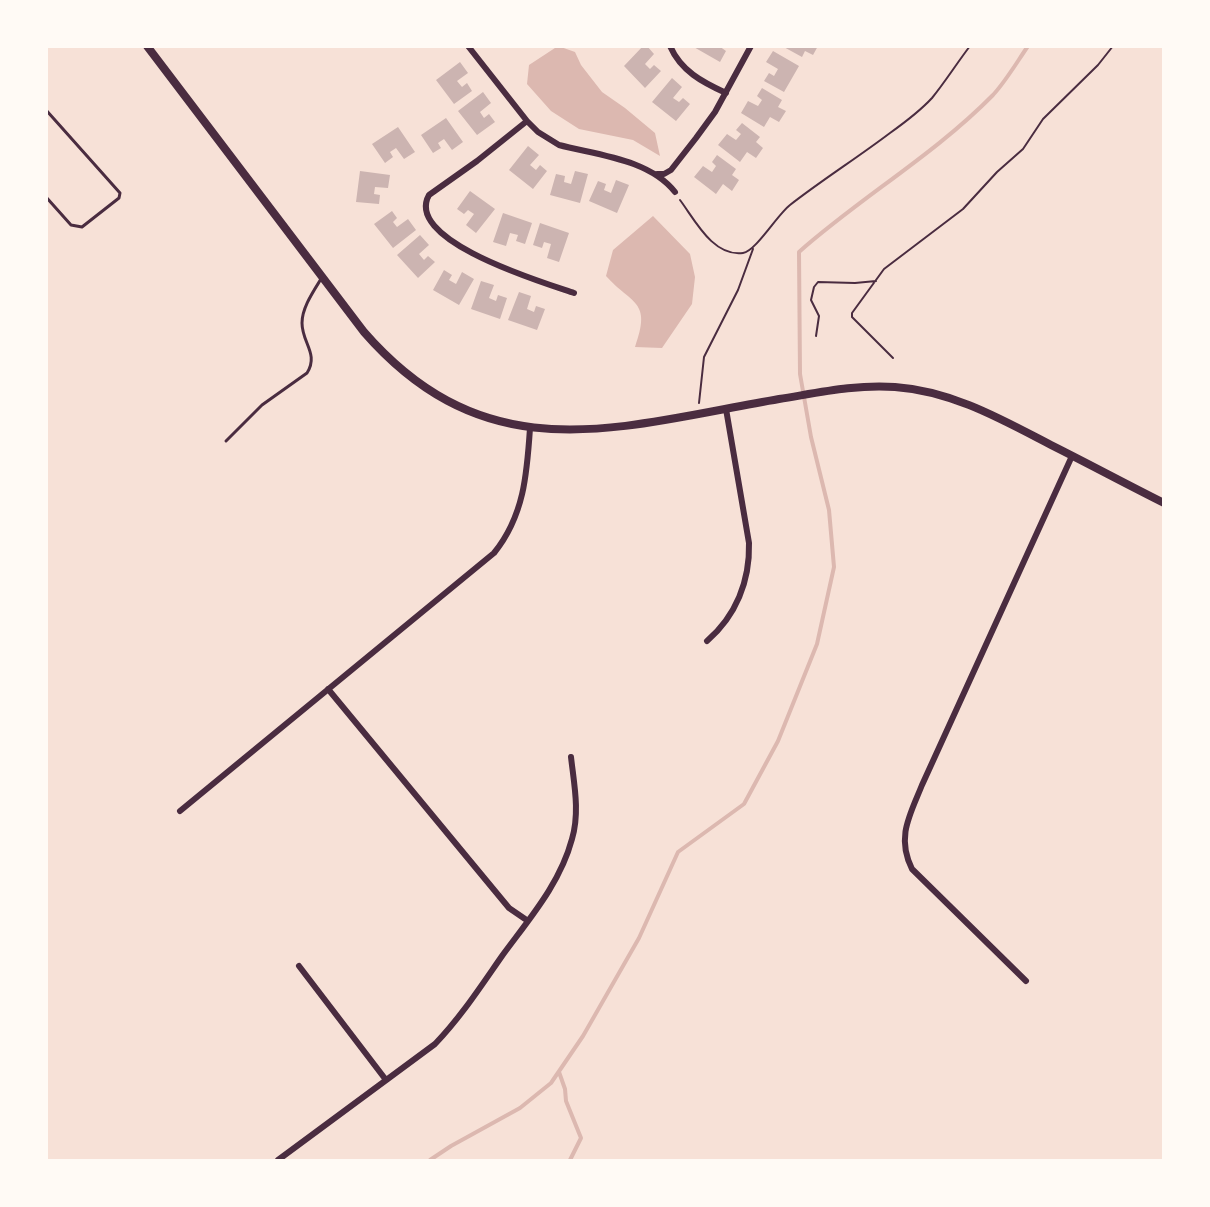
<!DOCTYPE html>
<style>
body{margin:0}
#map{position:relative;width:1210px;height:1207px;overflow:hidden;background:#f7e1d7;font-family:"Source Serif 4",serif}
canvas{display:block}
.frame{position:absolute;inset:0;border:48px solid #fffaf5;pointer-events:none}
</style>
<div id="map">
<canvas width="1210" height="1207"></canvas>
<div class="frame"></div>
</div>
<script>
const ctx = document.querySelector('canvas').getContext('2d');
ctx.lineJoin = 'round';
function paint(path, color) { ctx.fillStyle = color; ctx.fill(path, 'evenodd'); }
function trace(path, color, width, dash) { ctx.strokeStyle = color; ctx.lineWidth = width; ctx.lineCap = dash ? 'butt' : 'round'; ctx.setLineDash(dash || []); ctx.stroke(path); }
paint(new Path2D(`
 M558,46L575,52L581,65L602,92L625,108L655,133L660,156L633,140L579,129L551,111L527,84L529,65Z
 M653,216L690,254L695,277L692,304L662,348L635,347C652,300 632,305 606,276L613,250Z`), '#dcb8b0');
trace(new Path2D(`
 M559,1072L565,1089L566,1101L581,1138L570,1160
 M430,1160L451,1146L520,1108L551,1083L583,1036L639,938L678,852L744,804L778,741L817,644L834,567L829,510L811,437L800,374L799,252C861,197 934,155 993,95C1006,81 1017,62 1028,46`), '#dcb8b0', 4);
paint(new Path2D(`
 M643,46H647L654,54L645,64L650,69L654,65L661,71L645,88L624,66Z
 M692,46H719L726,51L720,62Z
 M782,46H818L813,55L805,51L802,57Z
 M773,51L799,66L784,92L764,81L769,73L774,76L778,69L766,62Z
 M460,62L468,73L457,81L462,87L467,83L472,91L454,104L436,80Z
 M672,78L682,87L673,98L679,102L683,98L690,104L676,121L652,102Z
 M762,88L782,100L778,107L786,111L779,122L770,117L764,127L741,113L748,101L758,106L762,100L757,96Z
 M483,92L491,103L480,112L484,118L489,114L495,122L477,135L458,111Z
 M446,118L463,142L452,150L444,139L438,143L441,148L433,153L421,135Z
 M742,123L760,137L756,142L763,148L756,158L747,152L740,162L718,145L727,134L736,140L741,134L736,130Z
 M398,127L415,152L404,159L396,148L390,152L393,157L385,163L372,144Z
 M528,146L539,155L530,165L536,170L540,165L547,171L533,189L509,170Z
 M717,155L736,169L732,175L739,180L732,191L723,184L716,194L694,177L703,166L712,172L716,166L712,162Z
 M360,171L390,175L388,188L375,187L374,194L380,195L379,204L356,202Z
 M575,171L588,174L580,203L550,195L556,174L565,176L564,182L571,184Z
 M616,180L629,185L617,213L589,201L598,181L606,184L604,190L611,193Z
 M470,191L495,209L476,233L466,225L474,214L468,210L464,214L457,209Z
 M392,211L397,218L393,222L397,227L408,219L416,230L393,248L374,224Z
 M503,213L532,223L525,244L516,241L518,235L510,233L506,246L493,242Z
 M540,223L569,233L559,262L547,258L551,244L544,242L542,248L533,245Z
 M420,235L429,245L419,254L424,260L428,256L435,262L418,278L397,255Z
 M444,270L452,275L449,280L456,284L462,272L474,279L459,305L433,290Z
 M481,281L494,285L489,298L496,301L498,295L507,298L500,319L471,309Z
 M519,292L531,296L527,309L534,312L536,306L545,309L537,330L508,320Z`), '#ccb4b1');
trace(new Path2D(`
 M680,200C695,220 713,257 743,253C756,251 777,215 790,205C822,180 857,158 890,133C904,123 920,111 932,98C945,82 957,63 970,46
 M816,336L819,316L811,300L814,287L818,282L855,283L876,281
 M893,358L852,317V313L884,269L963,209L997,172L1023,149L1043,119L1098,65L1113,46
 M699,403L704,357L738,290L753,249`), '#4a2c40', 2);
trace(new Path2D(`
 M46,110L120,193L119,198L82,227L71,225L46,197
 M226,441L262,405L307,373C319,354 302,343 302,323C302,308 313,292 321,279`), '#4a2c40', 3);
trace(new Path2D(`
 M468,46L527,121L538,132L559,145C597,155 649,159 675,192
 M670,46C681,71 702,82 726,93
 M527,121L477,161L429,195C403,241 545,283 574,293
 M657,174H664L671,170L696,138L715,112L751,46
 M707,641C736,616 750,581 749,543L726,409
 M328,689L509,908L528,921
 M180,811L494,553C524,516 527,474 530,428
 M299,966L386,1080
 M1026,981L912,869C896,837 910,815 922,785L1072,456
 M278,1160L435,1044C461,1017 481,986 502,956C529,919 560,884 572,839C580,812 574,784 571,757`), '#4a2c40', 6);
trace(new Path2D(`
 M147,46L364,332C488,474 618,427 779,399C817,393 856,384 895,387C952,391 1001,419 1051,445C1089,464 1126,484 1164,503`), '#4a2c40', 8);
</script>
